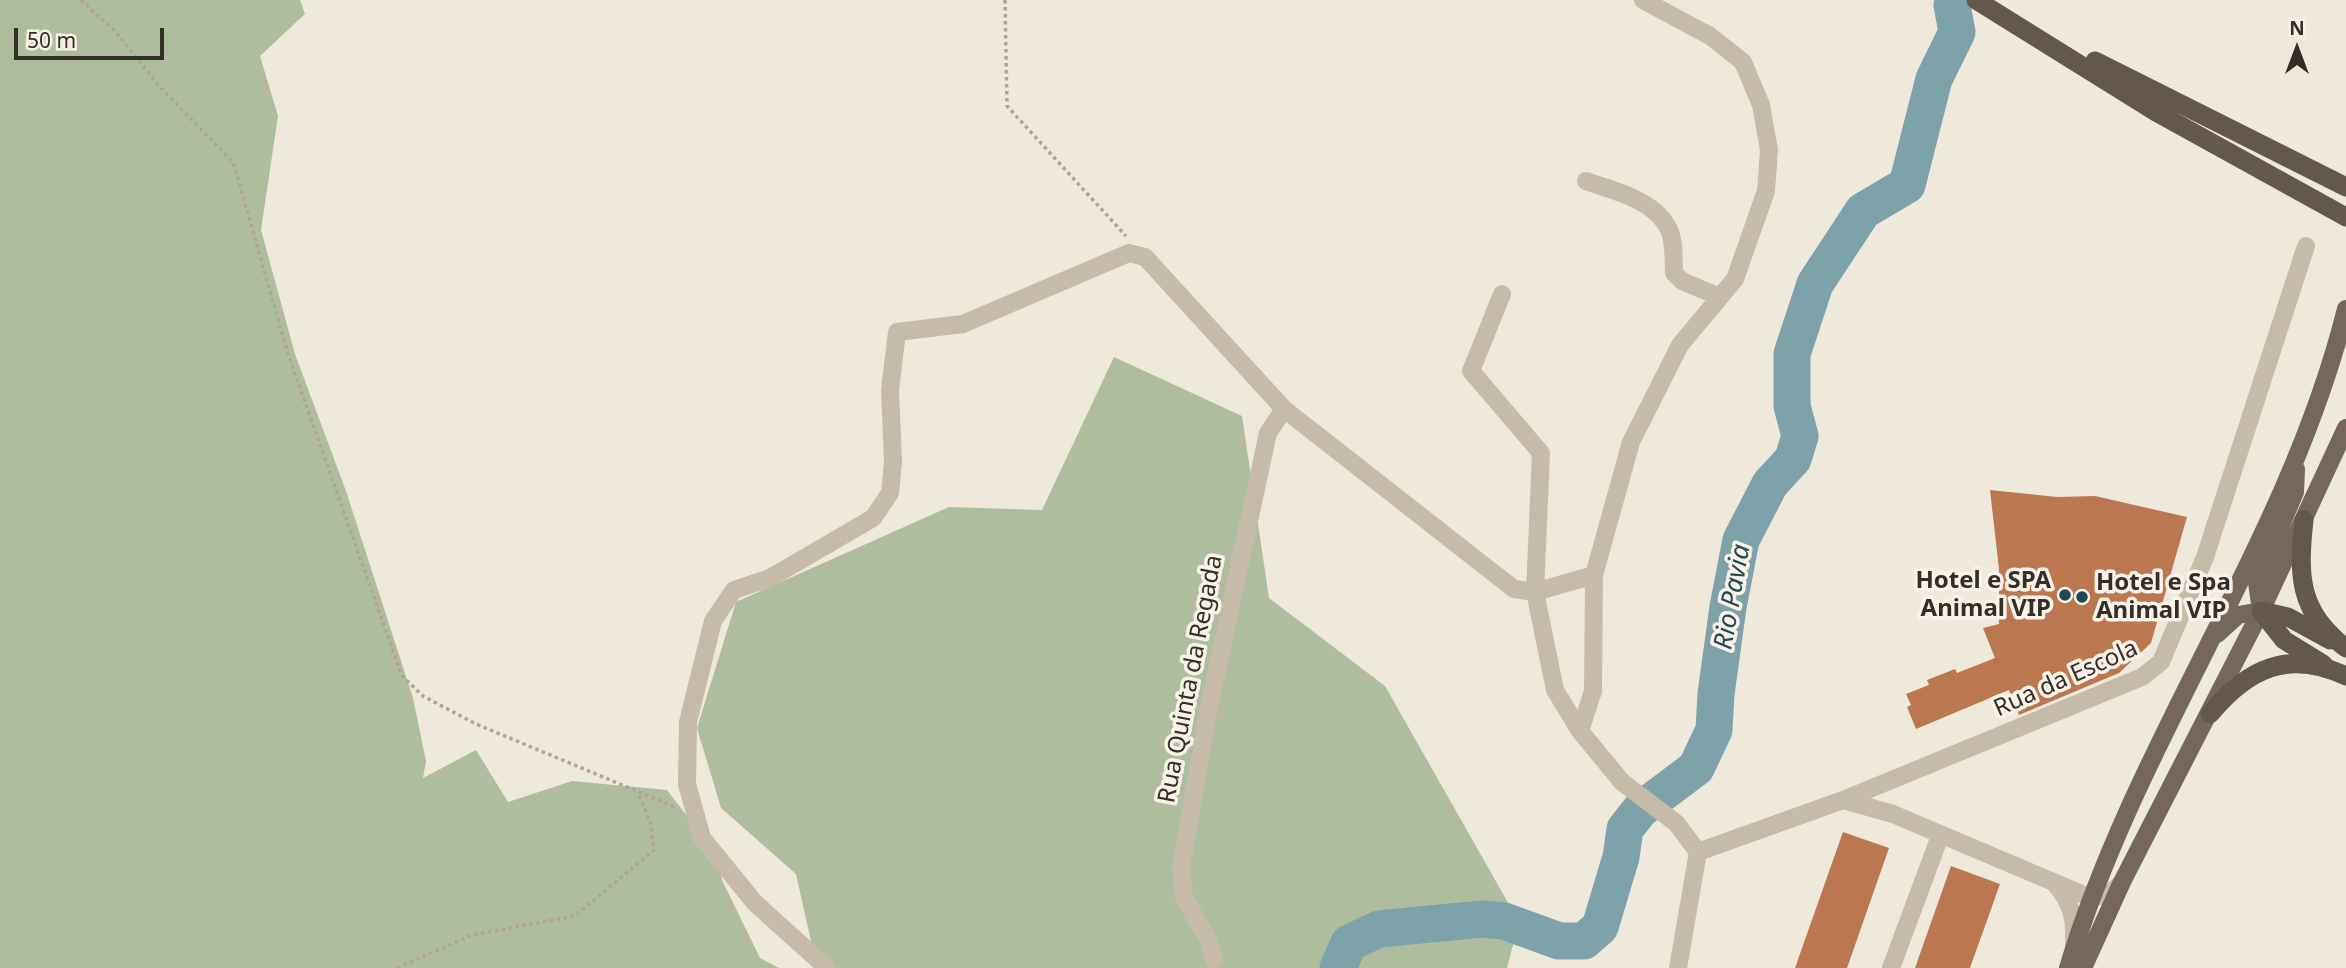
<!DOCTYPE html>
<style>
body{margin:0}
#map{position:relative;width:2346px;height:968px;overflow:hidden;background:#efe9dc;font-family:"Noto Sans",sans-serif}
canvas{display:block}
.north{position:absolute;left:2262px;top:14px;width:70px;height:70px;-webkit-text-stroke:5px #f8f2e8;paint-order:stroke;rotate:0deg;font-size:19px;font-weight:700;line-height:28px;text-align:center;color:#342d28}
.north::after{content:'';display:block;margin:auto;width:24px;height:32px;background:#342d28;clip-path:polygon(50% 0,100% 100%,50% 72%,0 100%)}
.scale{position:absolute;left:14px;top:28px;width:150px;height:32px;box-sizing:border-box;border:4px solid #342d28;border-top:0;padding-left:9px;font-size:21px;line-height:24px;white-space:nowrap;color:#342d28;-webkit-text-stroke:5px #f8f2e8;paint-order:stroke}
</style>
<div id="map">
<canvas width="2346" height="968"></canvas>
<div class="north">N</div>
<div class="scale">50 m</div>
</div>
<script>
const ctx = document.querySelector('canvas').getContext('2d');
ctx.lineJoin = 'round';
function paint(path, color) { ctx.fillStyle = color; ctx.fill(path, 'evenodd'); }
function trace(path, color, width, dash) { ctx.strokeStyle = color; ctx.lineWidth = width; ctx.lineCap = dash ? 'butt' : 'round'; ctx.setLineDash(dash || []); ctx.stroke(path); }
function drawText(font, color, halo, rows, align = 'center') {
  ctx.font = font + ' "Noto Sans",sans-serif'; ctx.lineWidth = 7; ctx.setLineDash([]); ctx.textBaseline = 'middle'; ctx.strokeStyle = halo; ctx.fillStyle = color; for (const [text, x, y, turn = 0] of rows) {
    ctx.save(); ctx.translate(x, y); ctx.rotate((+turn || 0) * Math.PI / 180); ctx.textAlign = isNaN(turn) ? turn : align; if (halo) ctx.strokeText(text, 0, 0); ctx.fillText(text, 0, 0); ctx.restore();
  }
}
paint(new Path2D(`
 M0,0H300L305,14L260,56L278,116L261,230L295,354L346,491L413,698L426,761L423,778L476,750L508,802L572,781L667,790L718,856L722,880L760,958L779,968H0Z
 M1114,357L1242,416L1269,598L1385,686L1519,922L1507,968H817L796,874L721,808L697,728L736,602L949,507L1042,510Z`), '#aebd9d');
trace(new Path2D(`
 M1338,968L1349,943L1379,929L1482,919L1504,921L1559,941H1584L1600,927L1621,857L1625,829L1640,810L1696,768L1714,730L1716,694L1728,607L1741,540L1770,484L1793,459L1800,436L1792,406V354L1815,284L1863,211L1907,185L1934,79L1957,32L1952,5`), '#7da2aa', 37);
paint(new Path2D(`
 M1990,490L2057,497L2095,496L2187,517L2151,643L2119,673L2019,715L2009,690L1916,729L1907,707L1911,705L1906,694L1929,685L1927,680L1955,669L1957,673L1995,658L1983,628L1999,624V569Z
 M1843,832L1889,848L1847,968H1795Z
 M1951,866L2000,884L1970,968H1915Z`), '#bb774f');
trace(new Path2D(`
 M81,0L115,31L160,87L233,162L289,357L402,676L423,696L476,724L675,807
 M1005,0L1007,106L1126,236
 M397,968L472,935L575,916L654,850L651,824L638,792`), '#b2a493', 3.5, [3.5, 3.5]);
trace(new Path2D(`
 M1586,181C1614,191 1656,200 1669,230C1675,242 1673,260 1674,273L1682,281L1720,297
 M1594,575L1631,442L1680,345L1735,279L1766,191L1769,150L1761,105L1743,62L1710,36L1643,0
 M1580,731L1593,691L1594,575L1535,592L1555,690L1580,731L1622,782L1676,823L1698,852
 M1843,800L1893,814L2091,898L2110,894L2122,882
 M1698,852L1843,800L2142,677L2161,662L2205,557L2306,246
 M2056,885C2073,905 2075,920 2074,946
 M1214,959L1209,942L1184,897L1181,867L1210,702L1268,433L1284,409
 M827,968L755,903L702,838L687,784L688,722L713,621L734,590L770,578L873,518L890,493L893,462L890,390L897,332L963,324L1129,253L1145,257L1284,409L1514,589L1535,592L1541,453L1471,371L1502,294
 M1678,968L1698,852
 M1891,968L1940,836`), '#c6baa9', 18);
trace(new Path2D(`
 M2261,611L2257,582L2295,492L2296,469
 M2217,634L2238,615L2261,611
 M2068,968C2137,738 2288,542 2346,309
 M2083,968L2122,882L2261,611L2346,428`), '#75675b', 18);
trace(new Path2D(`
 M1976,0L2156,112L2346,217
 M2095,61L2346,187
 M2304,520C2298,575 2298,612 2346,648
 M2261,611L2284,640L2323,664
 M2261,611L2288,617L2330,640
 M2210,714C2248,668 2289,649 2346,676`), '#64584e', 19);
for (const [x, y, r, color] of [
 [2065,595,7,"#224852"],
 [2082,597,7,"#224852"]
]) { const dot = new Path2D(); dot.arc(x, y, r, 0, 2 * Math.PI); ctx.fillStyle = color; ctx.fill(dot); trace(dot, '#f8f2e8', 2.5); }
drawText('bold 24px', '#342d28', '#f8f2e8', [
 ["Hotel e SPA",2051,581],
 ["Animal VIP",2051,609],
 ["Hotel e Spa",2096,583,"left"],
 ["Animal VIP",2096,611,"left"]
], 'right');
drawText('24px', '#342d28', '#f8f2e8', [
 ["Rua Quinta da Regada",1191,679,-79],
 ["Rua da Escola",2066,679,-24]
]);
drawText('italic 26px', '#224852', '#f8f2e8', [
 ["Rio Pavia",1733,597,-80]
]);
</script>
